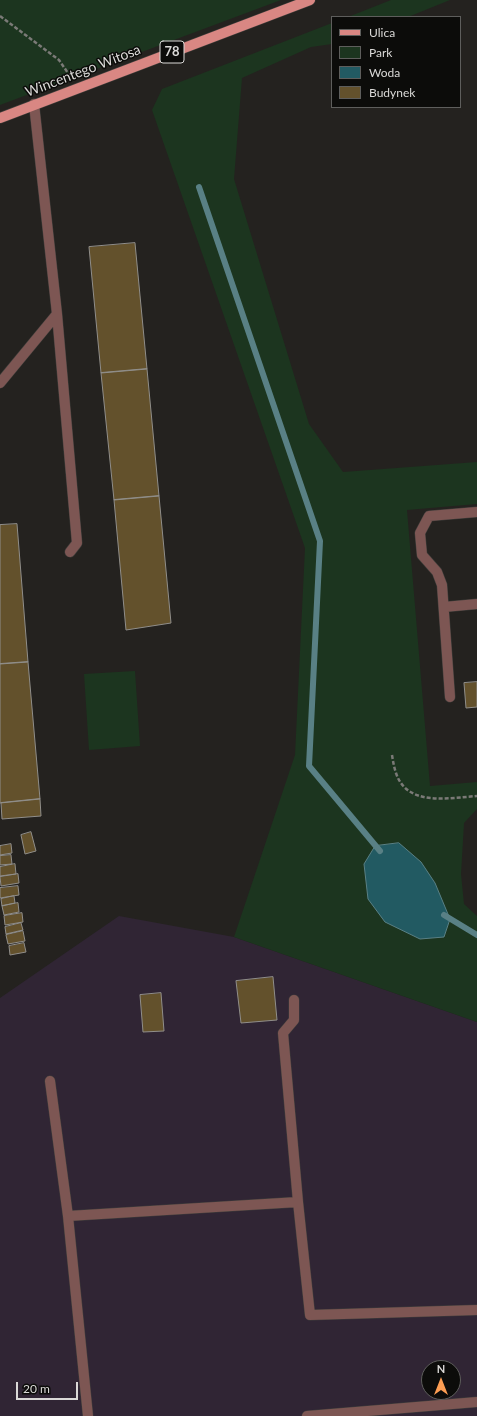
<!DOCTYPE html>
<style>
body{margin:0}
#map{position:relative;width:477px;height:1416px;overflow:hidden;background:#24221f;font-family:Lato,sans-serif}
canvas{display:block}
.legend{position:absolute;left:331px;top:16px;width:130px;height:92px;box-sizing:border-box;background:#0c0c0a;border:1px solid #5e5e5c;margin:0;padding:5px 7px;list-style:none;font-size:12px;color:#dad9d7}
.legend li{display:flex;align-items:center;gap:8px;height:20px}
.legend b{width:20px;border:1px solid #5e5e5c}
.north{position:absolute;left:421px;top:1360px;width:40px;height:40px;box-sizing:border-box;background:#0c0c0a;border:1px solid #5e5e5c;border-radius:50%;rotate:0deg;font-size:11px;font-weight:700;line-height:16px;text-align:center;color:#dad9d7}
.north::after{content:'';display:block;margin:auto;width:14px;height:18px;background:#fc9d53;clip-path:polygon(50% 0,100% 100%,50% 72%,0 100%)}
.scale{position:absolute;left:16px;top:1382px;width:62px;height:18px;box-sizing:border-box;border:2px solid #dad9d7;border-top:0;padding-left:5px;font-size:12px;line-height:14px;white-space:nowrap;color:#dad9d7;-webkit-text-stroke:3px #0c0c0a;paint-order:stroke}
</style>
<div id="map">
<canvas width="477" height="1416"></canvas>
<ul class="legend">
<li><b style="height:5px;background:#d98783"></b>Ulica</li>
<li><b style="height:11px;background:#1c351f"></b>Park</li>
<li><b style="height:11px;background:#225a62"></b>Woda</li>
<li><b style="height:11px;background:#63512c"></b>Budynek</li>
</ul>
<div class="north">N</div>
<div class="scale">20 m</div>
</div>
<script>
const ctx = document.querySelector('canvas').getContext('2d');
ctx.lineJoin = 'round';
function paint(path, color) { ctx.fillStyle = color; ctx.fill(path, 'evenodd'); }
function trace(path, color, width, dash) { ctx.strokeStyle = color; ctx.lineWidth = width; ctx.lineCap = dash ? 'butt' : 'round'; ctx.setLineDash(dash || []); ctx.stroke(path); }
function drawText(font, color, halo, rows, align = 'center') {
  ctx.font = font + ' Lato,sans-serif'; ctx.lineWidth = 3; ctx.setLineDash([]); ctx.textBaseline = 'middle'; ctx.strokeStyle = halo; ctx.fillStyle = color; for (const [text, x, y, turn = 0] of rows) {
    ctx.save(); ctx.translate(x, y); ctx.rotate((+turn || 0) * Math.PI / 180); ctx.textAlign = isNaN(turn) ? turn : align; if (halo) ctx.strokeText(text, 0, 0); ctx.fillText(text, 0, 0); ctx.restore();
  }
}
paint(new Path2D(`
 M119,916L234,937L477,1022V1416H0V998ZM429,1368H453V1392H429Z`), '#302534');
paint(new Path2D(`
 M0,0H281L0,105Z
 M391,0H450L408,17H348Z
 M332,23V44L311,47L242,78L234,179L309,424L343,472L477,462V504L407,510L430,786L477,782V809L464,823L461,874L464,904L477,916V1022L234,937L295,755L305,548L152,110L162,89Z
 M135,671L140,746L89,750L84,674Z`), '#1c351f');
const water = new Path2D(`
 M399,843L421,862L435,883L450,919L444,937L420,939L385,922L368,899L364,864L375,846Z`);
paint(water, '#225a62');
trace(water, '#598085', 1);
trace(new Path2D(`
 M199,187L320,541L309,766L380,851
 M444,915L477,935`), '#598085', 6);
const building = new Path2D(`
 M135,243L147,369L101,373L89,247Z
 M147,369L159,496L114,500L101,373Z
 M159,496L171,623L126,630L114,500Z
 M17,524L28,662L0,664V525Z
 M28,662L40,799L0,803V664Z
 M477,682V707L466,708L464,683Z
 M40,799L41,816L2,819L1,803Z
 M31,832L36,851L25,854L21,835Z
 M11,844L12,853L0,855V846Z
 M11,855L12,864L0,865V856Z
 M15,864L16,874L0,876V867Z
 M18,874L19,883L1,886L0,877Z
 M18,886L19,895L0,898V888Z
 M14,896L15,903L2,906L1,899Z
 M18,903L19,912L4,915L2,906Z
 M22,913L23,922L5,925L4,916Z
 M21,923L23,930L6,934L5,927Z
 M23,931L25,941L8,944L6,935Z
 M24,943L26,952L10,955L9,946Z
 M273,977L277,1020L241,1023L236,981Z
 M161,993L164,1031L143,1032L140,995Z`);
paint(building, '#63512c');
trace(building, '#908e8a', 1);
const lane = new Path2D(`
 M444,607L477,604
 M450,697L442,585L437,572L422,555L420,533L429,516L477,512
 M50,1081L68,1216L88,1416
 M298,1202L310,1315L477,1310
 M68,1216L298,1202L283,1033L294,1020V1000
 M307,1416L477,1402`);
const street = new Path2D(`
 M34,104L57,314L77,543L70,552
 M0,383L57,314`);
const primary = new Path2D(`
 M0,118L310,0`);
trace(lane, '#413f3c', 11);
trace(street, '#413f3c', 11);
trace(primary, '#413f3c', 11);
trace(new Path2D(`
 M0,16L59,60L70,76
 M392,755C393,761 394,767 396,773C407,807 449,798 477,796`), '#7b7a77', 2.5, [4, 2]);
trace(lane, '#7d5653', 10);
trace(street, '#7d5653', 10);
trace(primary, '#d98783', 10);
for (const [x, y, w] of [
 [172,52,24]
]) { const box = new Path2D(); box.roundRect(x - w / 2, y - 11, w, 22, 3); ctx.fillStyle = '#0c0c0a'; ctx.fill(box); trace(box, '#dad9d7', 1); }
drawText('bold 13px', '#dad9d7', null, [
 ["78",172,52]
]);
drawText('14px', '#dad9d7', '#0c0c0a', [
 ["Wincentego Witosa",83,71,-21]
]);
</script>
